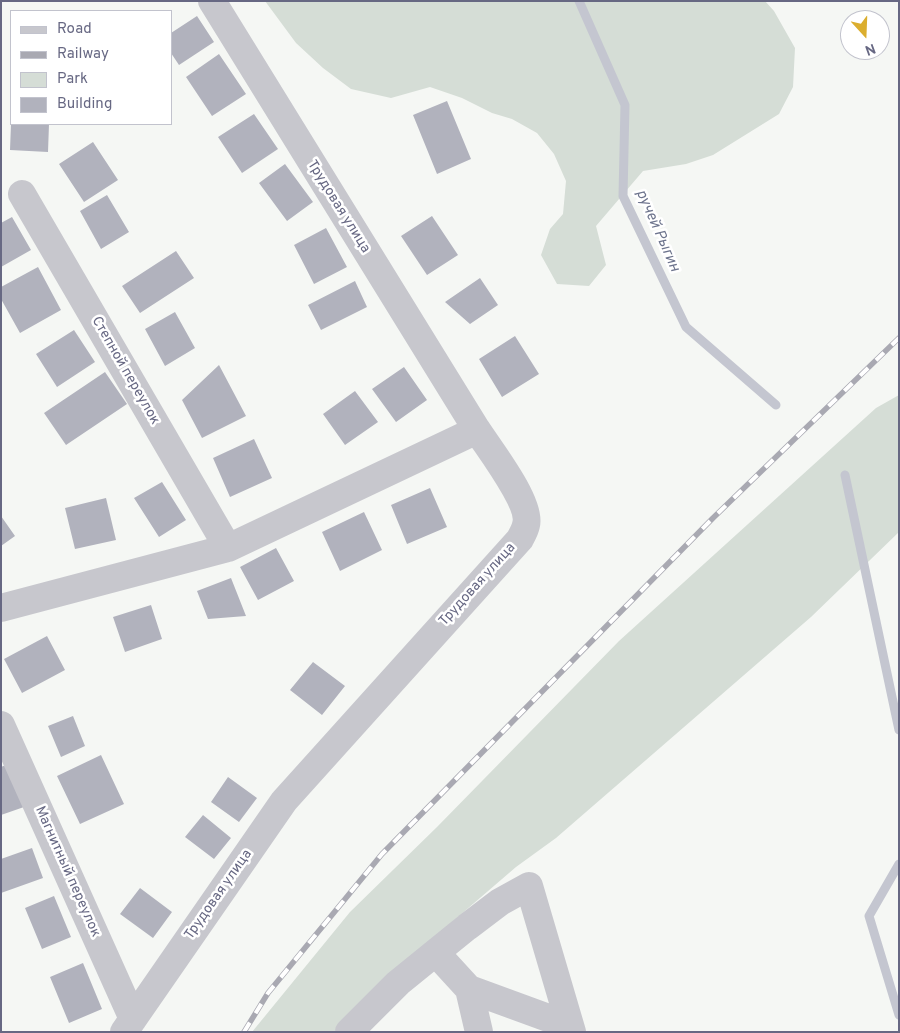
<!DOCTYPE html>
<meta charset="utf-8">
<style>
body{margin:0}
#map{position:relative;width:900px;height:1033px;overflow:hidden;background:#f5f7f4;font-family:Overpass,sans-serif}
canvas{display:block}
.frame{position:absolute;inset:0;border:2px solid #676883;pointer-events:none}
.legend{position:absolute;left:10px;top:10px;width:162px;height:115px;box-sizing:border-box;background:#fff;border:1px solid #c2c3cd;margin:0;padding:6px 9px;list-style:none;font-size:15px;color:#676883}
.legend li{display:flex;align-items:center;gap:10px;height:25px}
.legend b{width:25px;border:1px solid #c2c3cd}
.north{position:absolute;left:840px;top:10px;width:50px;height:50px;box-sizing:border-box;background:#fff;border:1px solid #c2c3cd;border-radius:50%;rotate:160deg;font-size:14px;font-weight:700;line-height:20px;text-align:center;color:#676883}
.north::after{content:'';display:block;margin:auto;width:18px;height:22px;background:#dbae2f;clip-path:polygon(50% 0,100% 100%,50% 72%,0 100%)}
</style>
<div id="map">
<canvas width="900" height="1033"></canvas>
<div class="frame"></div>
<ul class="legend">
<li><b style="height:6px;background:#c7c7cd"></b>Road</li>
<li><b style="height:6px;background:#a9a9b2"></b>Railway</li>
<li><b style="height:14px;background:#d5ddd6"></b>Park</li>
<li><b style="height:14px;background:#b1b2bd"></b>Building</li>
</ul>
<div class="north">N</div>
</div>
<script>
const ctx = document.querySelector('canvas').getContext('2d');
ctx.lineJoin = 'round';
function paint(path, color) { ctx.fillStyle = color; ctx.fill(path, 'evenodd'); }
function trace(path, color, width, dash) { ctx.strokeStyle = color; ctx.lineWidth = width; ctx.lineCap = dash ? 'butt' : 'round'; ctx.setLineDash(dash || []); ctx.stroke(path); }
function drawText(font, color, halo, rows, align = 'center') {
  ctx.font = font + ' Overpass,sans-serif'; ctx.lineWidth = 5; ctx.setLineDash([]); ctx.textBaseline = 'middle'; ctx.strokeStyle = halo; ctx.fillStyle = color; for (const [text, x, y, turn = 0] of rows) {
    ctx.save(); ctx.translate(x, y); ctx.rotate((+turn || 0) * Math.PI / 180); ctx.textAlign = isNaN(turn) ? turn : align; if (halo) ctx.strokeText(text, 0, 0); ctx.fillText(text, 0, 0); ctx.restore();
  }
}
paint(new Path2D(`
 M265,1H765L774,11L795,48L793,87L779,114L713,155L686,164L643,171L596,226L606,265L589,286L557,284L541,255L550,229L563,214L566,181L554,154L537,133L512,119L492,113L462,98L430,87L391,98L351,89L323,68L296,43Z
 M899,395V532L811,617L556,838L516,867L395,971L334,1032H252L350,912L437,827L619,641L876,408Z`), '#d5ddd6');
trace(new Path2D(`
 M579,1L625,105L623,196L686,327L776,405
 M845,475L899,730
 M899,864L869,916L899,1015`), '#c4c6d0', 9);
paint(new Path2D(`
 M197,16L214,42L179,65L171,53V33Z
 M219,54L246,94L212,116L186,77Z
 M447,101L471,159L437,174L413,115Z
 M254,114L278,149L242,173L218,137Z
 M11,124H49L48,152L10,150Z
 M93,142L118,180L84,202L59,164Z
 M285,164L313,202L287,221L259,183Z
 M107,195L129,232L101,249L80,211Z
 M432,216L458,255L427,275L401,236Z
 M12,217L31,250L1,267V223Z
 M326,228L347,267L314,284L294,245Z
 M176,251L194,278L140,313L122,286Z
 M38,267L61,310L20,333L1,299V287Z
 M480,278L498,305L470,324L445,302Z
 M355,281L367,307L321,330L308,305Z
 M175,312L195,348L165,366L145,329Z
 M74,330L95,362L57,387L36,354Z
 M515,336L539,374L502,397L479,359Z
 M219,365L246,416L202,438L182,400Z
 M404,367L427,400L396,422L372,389Z
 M105,372L127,404L66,445L44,413Z
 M355,391L378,422L345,445L323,414Z
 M254,439L272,478L230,497L213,458Z
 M162,482L186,520L159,537L134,498Z
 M430,488L447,527L407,544L391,505Z
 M106,498L116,540L75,549L65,508Z
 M364,512L382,550L340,571L322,532Z
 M1,516L15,536L1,546Z
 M276,548L294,581L258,600L240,567Z
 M231,578L246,616L208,619L197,591Z
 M151,605L162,639L125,652L113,617Z
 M47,636L65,670L22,693L4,659Z
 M313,662L345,686L322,715L290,690Z
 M73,716L85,746L61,757L48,726Z
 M101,755L124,804L80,824L57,776Z
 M8,764L24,807L1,815V767Z
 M228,777L257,798L239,822L211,802Z
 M203,815L231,838L214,859L185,837Z
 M32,848L43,878L1,893V859Z
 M140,888L172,912L153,938L120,914Z
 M54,896L71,937L42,949L25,908Z
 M83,963L102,1009L69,1023L50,977Z`), '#b1b2bd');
trace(new Path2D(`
 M22,194L228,548
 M1,608L228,548L477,430
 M1,725L133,1019
 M436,953L469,989L479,1032
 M469,989L570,1026
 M124,1032L284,801L520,539C522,535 525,530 526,525C532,504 490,450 477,430L212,1
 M349,1032L398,983L467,927L500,902L529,886L572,1032`), '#c7c7cd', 28);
const rail = new Path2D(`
 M244,1032L268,993L382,854L713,518L899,338`);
trace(rail, '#a9a9b2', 5.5);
trace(rail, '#fff', 4, [11]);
drawText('14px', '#676883', '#fff', [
 ["Трудовая улица",338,207,58],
 ["Степной переулок",125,371,60],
 ["Трудовая улица",478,585,-48],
 ["Магнитный переулок",67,872,66],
 ["Трудовая улица",219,895,-55]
]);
drawText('italic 15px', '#6d748d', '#fff', [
 ["ручей Рыгин",657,231,66]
]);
</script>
